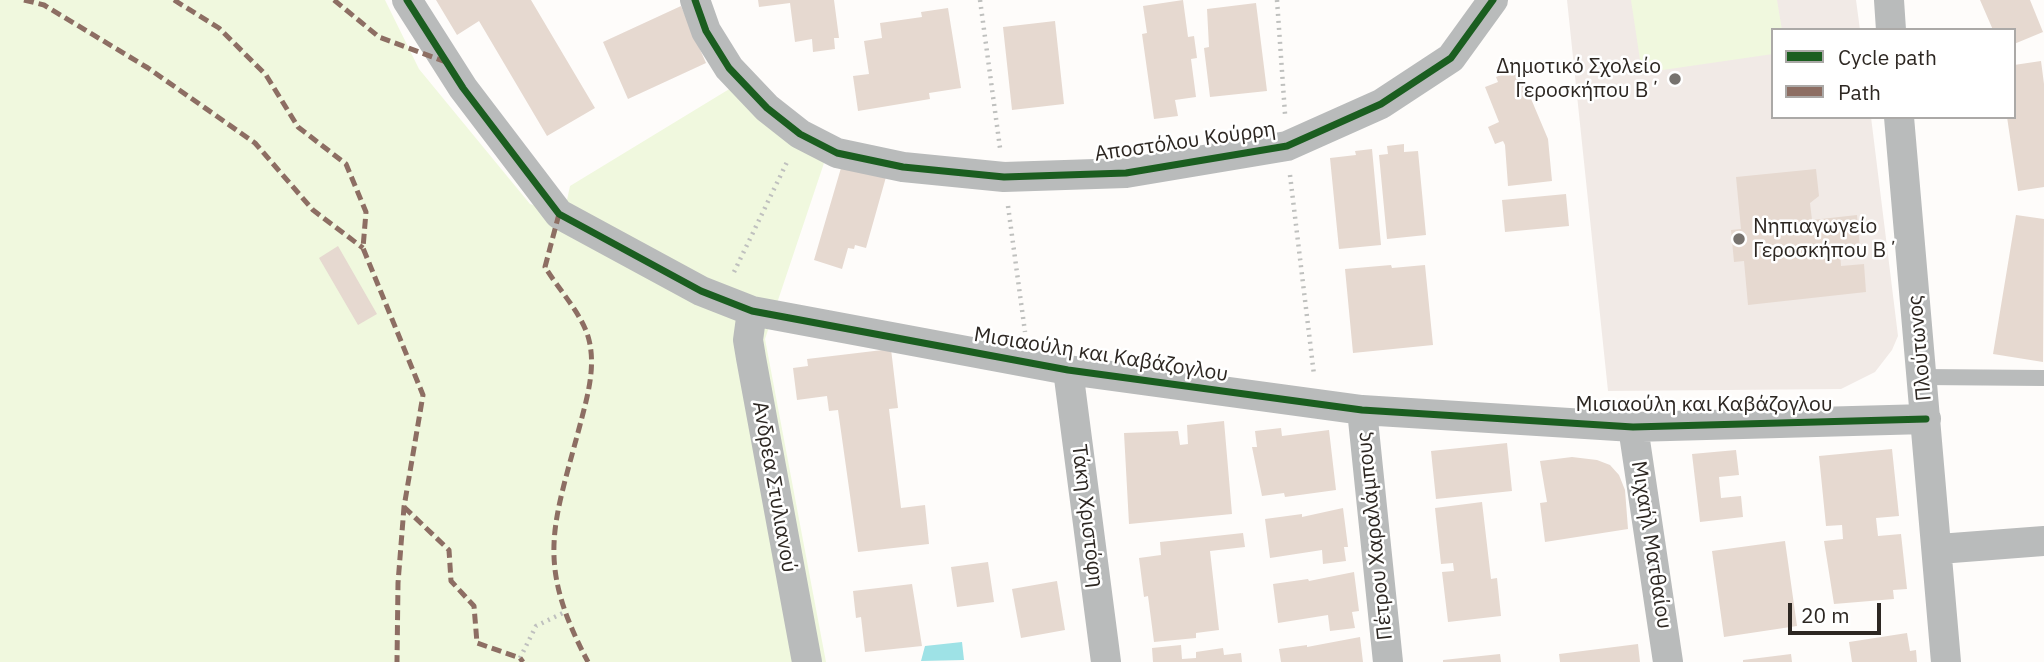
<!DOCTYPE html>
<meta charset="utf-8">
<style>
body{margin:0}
#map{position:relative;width:2044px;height:662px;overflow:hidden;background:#fefcfa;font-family:"IBM Plex Sans",sans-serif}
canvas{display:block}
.legend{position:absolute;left:1771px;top:28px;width:245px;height:91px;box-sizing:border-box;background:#fff;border:2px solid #aba9a7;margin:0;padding:9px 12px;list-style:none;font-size:21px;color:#2d2722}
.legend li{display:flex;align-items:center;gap:14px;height:35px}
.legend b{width:35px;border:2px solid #aba9a7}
.scale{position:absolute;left:1788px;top:603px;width:93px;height:32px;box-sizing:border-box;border:4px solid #2d2722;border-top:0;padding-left:9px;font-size:21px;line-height:24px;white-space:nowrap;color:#2d2722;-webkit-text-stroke:5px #fff;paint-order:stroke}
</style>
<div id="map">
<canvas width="2044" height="662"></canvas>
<ul class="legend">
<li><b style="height:9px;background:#1b5e20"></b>Cycle path</li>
<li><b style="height:9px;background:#8d6e63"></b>Path</li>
</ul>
<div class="scale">20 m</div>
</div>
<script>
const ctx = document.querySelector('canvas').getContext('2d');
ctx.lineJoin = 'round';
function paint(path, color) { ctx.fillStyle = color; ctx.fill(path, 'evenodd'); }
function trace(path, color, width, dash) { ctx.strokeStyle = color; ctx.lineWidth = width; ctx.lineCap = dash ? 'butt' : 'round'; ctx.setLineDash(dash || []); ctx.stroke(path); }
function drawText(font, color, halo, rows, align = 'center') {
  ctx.font = font + ' "IBM Plex Sans",sans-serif'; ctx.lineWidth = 5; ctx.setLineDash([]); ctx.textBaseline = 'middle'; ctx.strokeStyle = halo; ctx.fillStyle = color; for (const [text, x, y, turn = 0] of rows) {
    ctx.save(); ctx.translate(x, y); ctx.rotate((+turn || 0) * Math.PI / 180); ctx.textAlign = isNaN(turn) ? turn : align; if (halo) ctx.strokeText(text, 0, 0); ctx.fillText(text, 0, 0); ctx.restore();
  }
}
paint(new Path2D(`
 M1567,0H1856L1860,30H1773V117H1871L1898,336L1892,350L1875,372L1841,389L1608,391Z`), '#f1eae6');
paint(new Path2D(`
 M0,0H385L419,69L530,204L564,214L570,186L731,88L824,163L765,339L826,662H0Z
 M1631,0H1777L1782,30H1773V54L1642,73Z`), '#f0f8de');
paint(new Path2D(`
 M962,642L964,660L921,661L925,646Z`), '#9ee2e6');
paint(new Path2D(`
 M436,0H531L595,108L547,136L479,21L457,35Z
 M758,0H834L839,38H834L835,49L813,52L812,39L795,42L790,3L759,7Z
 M1183,0L1188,37L1194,36L1197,58L1191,59L1196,97L1175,100L1178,116L1154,119L1142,34L1147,33L1143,6Z
 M1980,0H2030L2043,32L2014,44V30H1993Z
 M1256,3L1267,91L1210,97L1204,48L1209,47L1207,9Z
 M681,6L706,63L628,99L603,42Z
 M948,8L961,88L929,93L930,99L858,111L853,76L869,74L864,41L882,38L880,23L922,17L921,12Z
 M1055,21L1064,104L1012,110L1003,27Z
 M2041,61L2044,84V187L2018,191L2007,117H2014V65Z
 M1518,68L1548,139L1552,181L1508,186L1505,145L1503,141L1495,144L1488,127L1499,122L1485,87L1498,82L1496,77Z
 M1404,144V152L1418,151L1426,235L1387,239L1379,155L1388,154L1387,146Z
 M1372,149L1381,245L1339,249L1330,158L1356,155L1355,151Z
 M841,168L886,177L866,248L855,245L854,249L848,248L842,269L814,260Z
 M1816,169L1819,196L1810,203L1812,220L1857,215L1860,248L1840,250L1841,266L1864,264L1866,292L1748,305L1744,261L1734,262L1731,230L1741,229L1736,177Z
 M1566,194L1569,226L1505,232L1502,200Z
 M2016,215L2044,219L2043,362L1993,354Z
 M338,246L377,314L358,325L319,258Z
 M1391,265L1392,268L1425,265L1433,345L1353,353L1345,269Z
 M891,349L898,408L889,409L901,508L925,505L929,544L858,552L838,410L829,411L827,396L797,400L793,368L808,366L807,359Z
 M1224,421L1232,514L1129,524L1124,433L1178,431L1180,445L1188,444L1187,425Z
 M1281,428L1282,436L1329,430L1336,490L1285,497L1284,493L1262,496L1252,447H1257L1255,431Z
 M1507,443L1512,491L1436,499L1431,451Z
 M1892,449L1899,516L1876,518L1878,536L1901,534L1907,589L1893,590L1894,599L1834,604L1824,541L1843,539L1842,525L1826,526L1819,456Z
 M1736,450L1739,475L1719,477L1721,498L1741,496L1743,517L1700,522L1692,454Z
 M1572,457L1597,460L1610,465L1619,475L1625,490L1628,529L1545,542L1540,503L1547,502L1540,461Z
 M1482,502L1491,579L1497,578L1501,616L1448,622L1442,572L1454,571L1453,563L1441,564L1435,508Z
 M1343,508L1348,547H1344L1346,561L1323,564L1322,550L1270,558L1265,519L1302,514V517Z
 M1243,533L1245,547L1210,551L1219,630L1196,633V638L1154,642L1148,596L1144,597L1139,558L1161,555L1160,542Z
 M1785,541L1797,626L1724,637L1712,551Z
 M988,562L994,602L957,607L951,567Z
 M1354,572L1359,611L1352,612L1355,628L1330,631L1328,615L1278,623L1273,584L1308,579L1309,581Z
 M1057,581L1065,630L1021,638L1012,589Z
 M912,584L922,646L865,652L861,617L856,618L853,591Z
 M1907,633L1910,651L1916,650L1917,662H1852L1849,642Z
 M1360,637L1363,662H1281L1279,649L1307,645V647Z
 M1638,644L1640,662H1560L1559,654Z
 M1181,645L1182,659L1196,658V652L1223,648L1224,655L1241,653L1242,662H1153L1152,648Z
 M1500,654L1501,662H1443V660Z
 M1791,654L1792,662H1743V660Z`), '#e6d9d0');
trace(new Path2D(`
 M980,0L1000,148
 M1277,0L1285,114
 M1290,175L1314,375
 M1008,206L1025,332
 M734,272L788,160
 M520,658L536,626L565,612`), '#bfc0be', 4.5, [2, 5]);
trace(new Path2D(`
 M1923,377L2044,378`), '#b9bbbb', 16);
trace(new Path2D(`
 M407,0L463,88L559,214L701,291L752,311L1068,370L1362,410L1633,427L1926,419
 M695,0L706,31L729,68L767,108L800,134L837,153L903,167L1004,177L1126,173L1287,146L1381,104L1451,58L1493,0
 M1889,0L1891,30
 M1899,117L1946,662
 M752,311L748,340L751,358L807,662
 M1068,370L1106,662
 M1362,410L1388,662
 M1633,427L1668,662
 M1939,549L2044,541`), '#b9bbbb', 30);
trace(new Path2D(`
 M24,0L44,5L148,68L255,143L313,210L363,248
 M174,0L219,28L266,75L298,127L346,164L366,212L363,248L423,395L404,507L398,583L397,662
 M334,0L379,37L446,62
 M559,214L545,267C559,290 583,315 589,340C596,368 587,398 580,425C553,527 535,562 588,662
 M404,507L449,550L451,581L474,606L477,643L520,658L523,662`), '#8d6e63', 5, [10, 5]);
trace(new Path2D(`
 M407,0L463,88L559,214L701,291L752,311L1068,370L1362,410L1633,427L1926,419
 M695,0L706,31L729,68L767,108L800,134L837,153L903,167L1004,177L1126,173L1287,146L1381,104L1451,58L1493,0`), '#1b5e20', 7);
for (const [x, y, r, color] of [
 [1675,79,7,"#76726e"],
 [1739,239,7,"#76726e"]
]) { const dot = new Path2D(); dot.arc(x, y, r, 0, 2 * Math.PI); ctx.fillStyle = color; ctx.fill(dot); trace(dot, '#fff', 2.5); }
drawText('21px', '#2d2722', '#fff', [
 ["Δημοτικό Σχολείο",1661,67],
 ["Γεροσκήπου Β΄",1661,91],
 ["Νηπιαγωγείο",1753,227,"left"],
 ["Γεροσκήπου Β΄",1753,251,"left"]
], 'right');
drawText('21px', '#2d2722', '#fff', [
 ["Αποστόλου Κούρρη",1185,142,-8],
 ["Πλούτωνος",1920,348,-95],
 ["Μισιαούλη και Καβάζογλου",1101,355,9],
 ["Μισιαούλη και Καβάζογλου",1704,405],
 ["Ανδρέα Στυλιανού",774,487,80],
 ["Τάκη Χριστόφη",1087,516,83],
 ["Πέτρου Χαραλάμπους",1375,536,-96],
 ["Μιχαήλ Ματθαίου",1651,545,81]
]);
</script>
